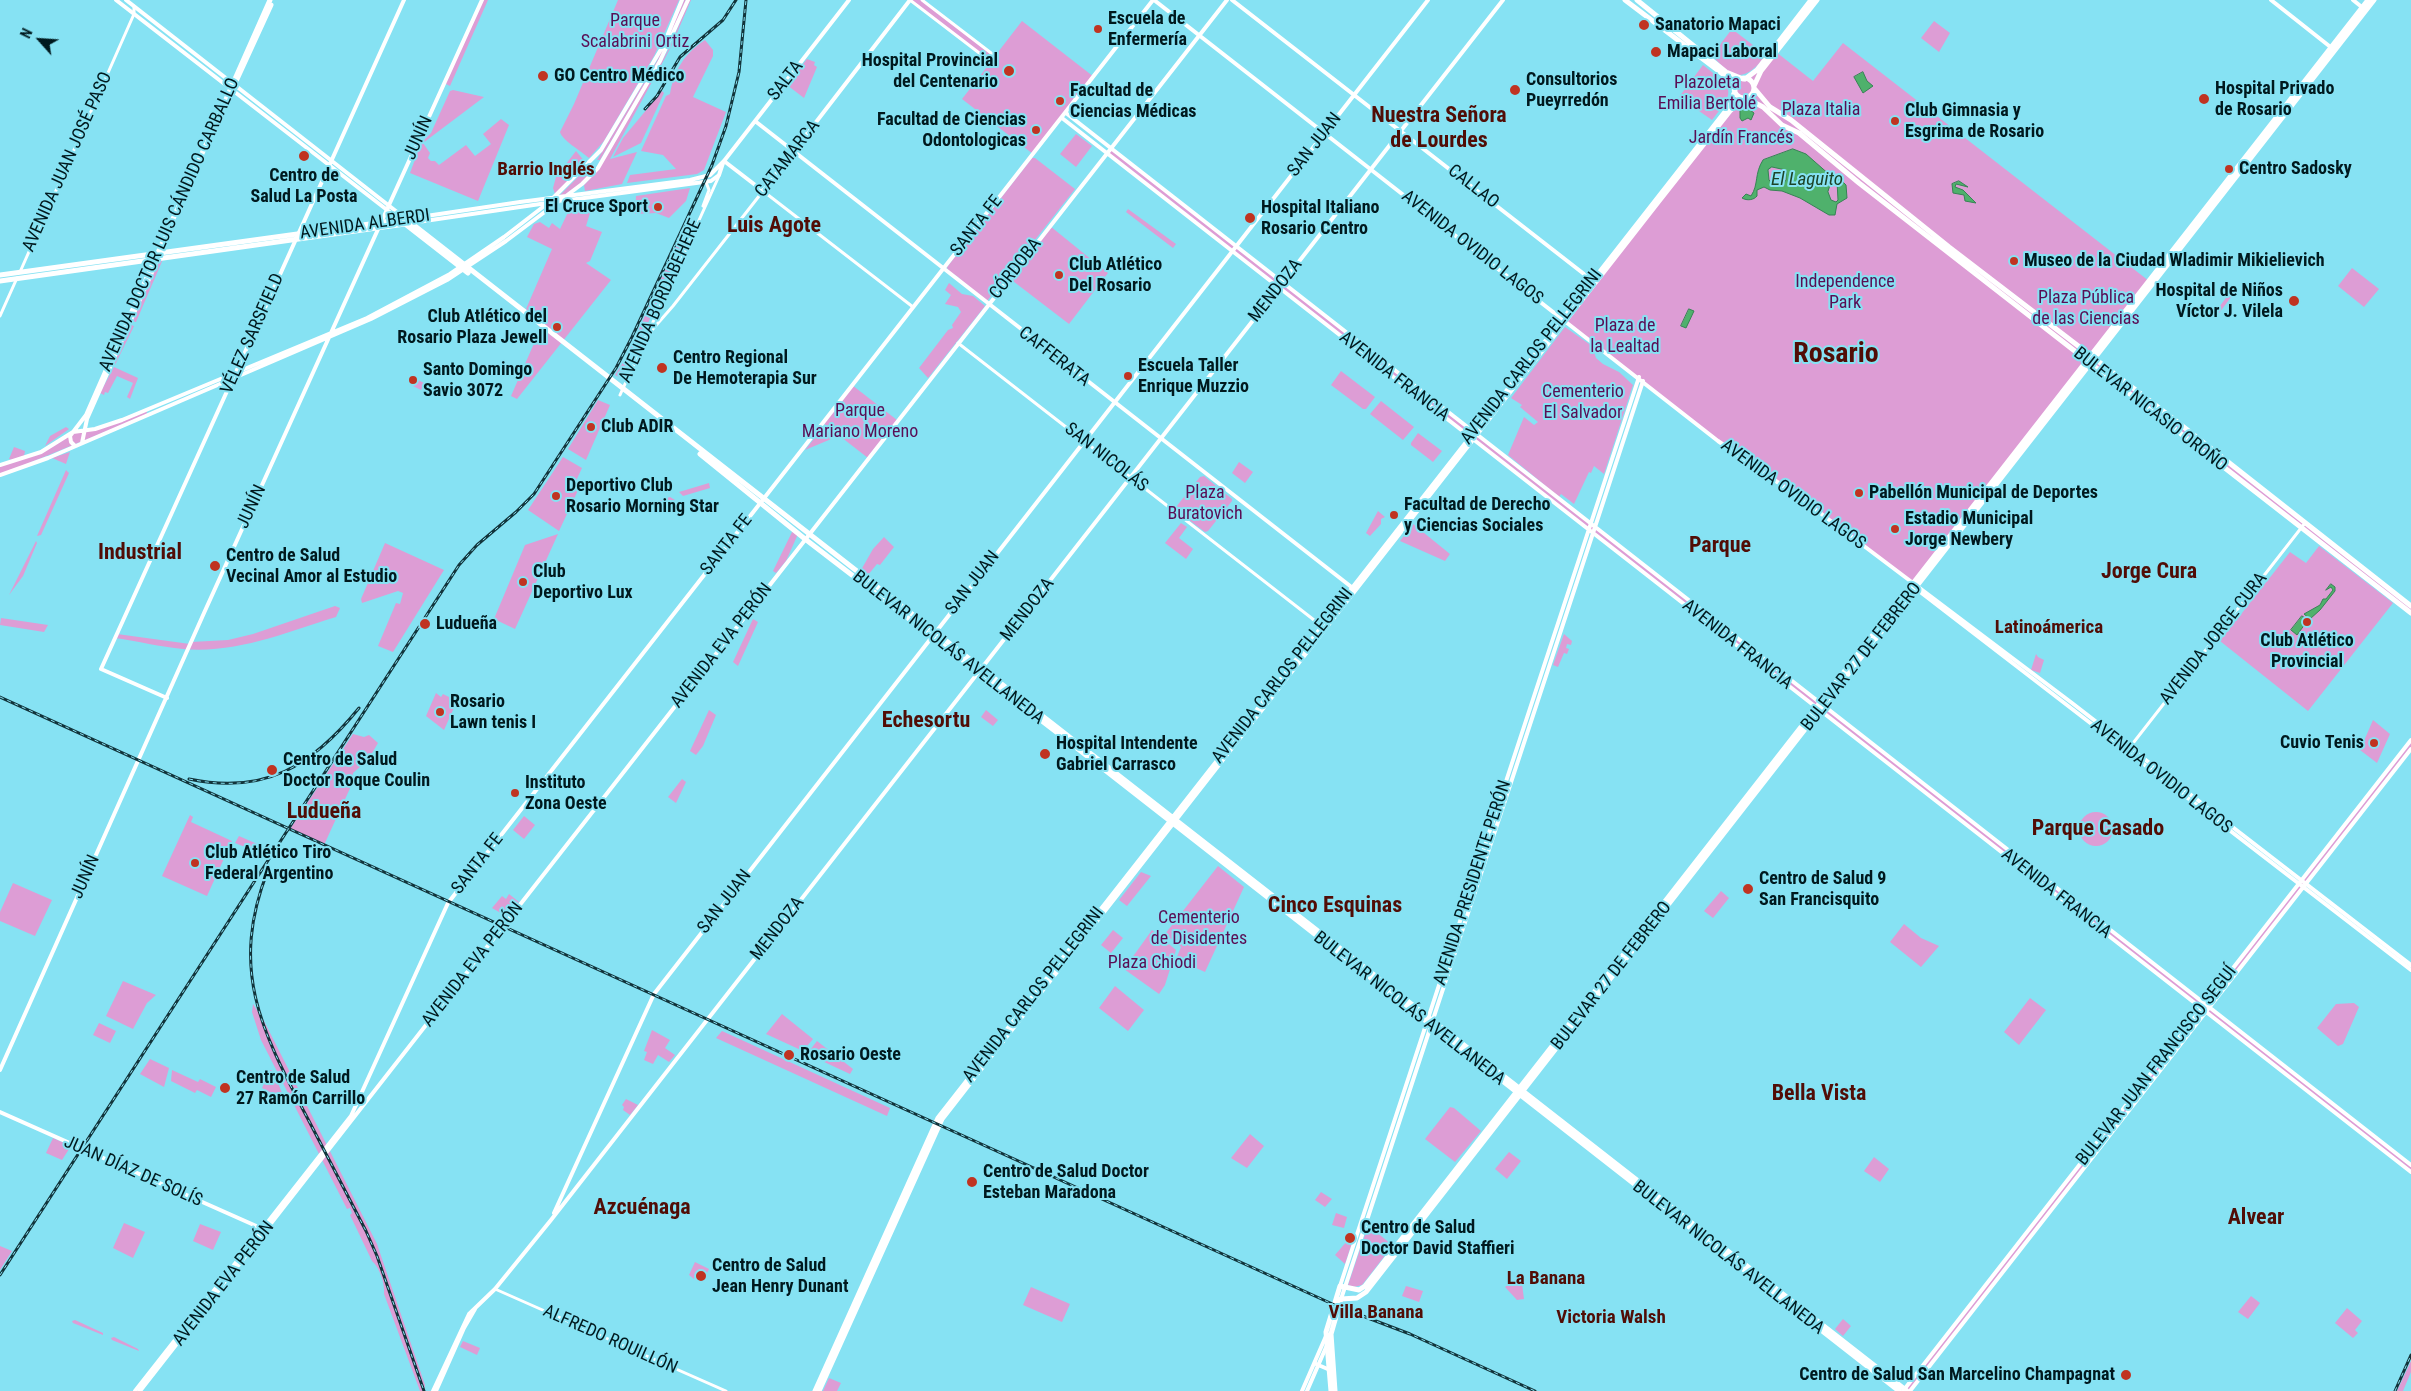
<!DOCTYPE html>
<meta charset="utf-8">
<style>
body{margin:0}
#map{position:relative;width:2411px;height:1391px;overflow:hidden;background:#86e2f3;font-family:"Roboto Condensed",sans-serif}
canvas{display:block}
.north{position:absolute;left:15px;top:15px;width:50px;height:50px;-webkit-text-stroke:4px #86e2f3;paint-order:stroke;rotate:296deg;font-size:14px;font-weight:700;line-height:20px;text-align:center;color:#00191e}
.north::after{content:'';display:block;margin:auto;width:18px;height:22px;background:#00191e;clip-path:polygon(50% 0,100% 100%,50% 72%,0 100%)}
</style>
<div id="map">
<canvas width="2411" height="1391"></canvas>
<div class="north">N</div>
</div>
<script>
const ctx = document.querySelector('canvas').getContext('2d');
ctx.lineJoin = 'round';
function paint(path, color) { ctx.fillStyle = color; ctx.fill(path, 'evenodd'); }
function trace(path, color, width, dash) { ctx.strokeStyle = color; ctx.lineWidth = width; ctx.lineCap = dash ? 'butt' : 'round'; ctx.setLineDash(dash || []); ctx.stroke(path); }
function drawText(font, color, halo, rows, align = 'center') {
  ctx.font = font + ' "Roboto Condensed",sans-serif'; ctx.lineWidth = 4; ctx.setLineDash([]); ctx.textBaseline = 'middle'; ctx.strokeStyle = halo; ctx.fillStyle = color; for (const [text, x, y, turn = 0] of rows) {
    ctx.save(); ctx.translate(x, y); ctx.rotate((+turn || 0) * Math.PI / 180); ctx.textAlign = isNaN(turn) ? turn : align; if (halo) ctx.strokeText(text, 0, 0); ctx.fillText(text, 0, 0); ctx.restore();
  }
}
paint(new Path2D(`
 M482,0H488L450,86L444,83Z
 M618,0H679L654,56L604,141L589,158C581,151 562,140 560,132L574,104Z
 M684,0H686L662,56L600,160H597L657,61Z
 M689,0H691L671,47L610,159L637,152L622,184L585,191L584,185L598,170L670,47Z
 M910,0H922L995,56L1022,21L1094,77L1033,154L962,99L990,63Z
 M1811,0H1817L1776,52L1813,81L1843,43L2149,281L1913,583L1799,497L1718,441L1565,321L1477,434L2206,1004L2411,740V749L2210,1007L2411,1165V1172L2206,1012L1910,1391H1903L2202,1008L1473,440L942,1119L938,1118L1470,437L1107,153L1111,148L1474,431L1728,108L1736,84L1749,76Z
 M1934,21L1950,33L1939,52L1921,38Z
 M1732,29L1766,55C1746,81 1734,82 1712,55Z
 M705,40L713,50V56L693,97L726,112L704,170L697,174L627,183L630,175L676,169L663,155L641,151L666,96L670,94C674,70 685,53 705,40Z
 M807,59L815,62L814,65L817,67L804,98L787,85Z
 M1703,65C1733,89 1737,89 1712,120L1679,97Z
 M453,90L484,97L423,143L430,153L428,158L431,161H435L439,165L466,145L475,156L491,144L483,134L501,119L509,125L478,201L410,173L421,143L431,133L450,91Z
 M662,91L664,93L641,143L613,157L623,138Z
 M1076,134L1092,146L1076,167L1060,154Z
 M576,151L586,163L555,194L553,188L556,177Z
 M1032,158H1035L1075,189L987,301L964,284L958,277L948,271L947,267Z
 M589,166L594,170C586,179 571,196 559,196Z
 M690,188L686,201L669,218L656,213L635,214L636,196Z
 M571,206L590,213L586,226L602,232L590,261L586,263L611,280L517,399L511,396L539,332C541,318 537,316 526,309L552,249L527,237L534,224L540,222L549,228L552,223L560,229Z
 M1128,209L1176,244L1173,248L1126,212Z
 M688,218L694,220L623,379L615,375L626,358L652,300L657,302L665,284L660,281Z
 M1050,226L1108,273L1069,324L1009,278Z
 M163,259L136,322H135L133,320L159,260Z
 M2352,268L2379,289L2364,307L2338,286Z
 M949,283L962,294L973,296L985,306L928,378L919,368L948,330L953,328L952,325L961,312L958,307L945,304L951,295L945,290Z
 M2232,290L2235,292L2216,317L2213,315Z
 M131,325L134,326L115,365L114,363Z
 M1565,327L1592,346L1596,358L1603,364L1619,372L1633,385L1604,474L1594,466L1591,473L1589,472L1574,504L1561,494L1559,497L1508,455L1524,417L1534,425L1538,422L1520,407L1522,405L1511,398Z
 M2095,359L2411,606V613L2091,364Z
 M114,367L138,378L130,399L127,397L133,383L117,376L108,393L105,392L104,395L100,393Z
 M1341,371L1375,397L1366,409H1363L1331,385Z
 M412,377L424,383L421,390L409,384Z
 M852,385L897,420L868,458L823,423Z
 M598,400L610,405L586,460L568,449Z
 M1381,401L1414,427L1403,440L1370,414Z
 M148,409L146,415L0,475V465L36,454L69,434L89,430Z
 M66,427L69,429L45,446L50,436Z
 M821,430H826L836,437L805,450Z
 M1418,433L1442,451L1433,462L1411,445V443Z
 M14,447L25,451L24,456L12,460L9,459Z
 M70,452L66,464L52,458Z
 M563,457L582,468L575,483L580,486L559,531L528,510Z
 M1239,462L1253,472L1245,483L1232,473Z
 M66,470L69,473L41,535L37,536Z
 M1204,476L1232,499V501L1208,531L1205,532L1177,511L1176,507L1200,477Z
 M709,483L710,488L683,496L679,492Z
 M670,497L675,500L641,513L648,504Z
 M1378,511L1385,517L1381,519V524L1370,536L1366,533Z
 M1181,523L1187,527L1179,538L1193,549L1186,559L1165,543Z
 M1413,524L1450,554L1445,561L1400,541Z
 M793,530L798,534L786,561L776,573L773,571Z
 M558,534L515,629L494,619L525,545Z
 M884,537L894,547L880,565L877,564L868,575L861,570L873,549Z
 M36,541L37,543L23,576L9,595Z
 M385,543L444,570L393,652L378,646L396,603L400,604L403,593L398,591L362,603L361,599Z
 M2319,546L2393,603L2308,711L2220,641L2290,552L2306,563Z
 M335,606L340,608L336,617C287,632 236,654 183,649C160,647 138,641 115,638L117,634L190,644L191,642L228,640L253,634Z
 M1,618L48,625L44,632L0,625Z
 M753,619L758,622L738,666L733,662Z
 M1564,634L1572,641L1571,645L1567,644L1566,648L1569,649L1567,654L1564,653L1558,667L1553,665Z
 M2036,654L2038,657L2044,660L2040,673L2031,670Z
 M436,693L441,697L443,694L457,701L444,730L426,716Z
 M709,710L716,715L703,746L696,755L690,751Z
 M986,710L998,720L993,726L981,717Z
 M2373,720L2390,734L2377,763L2360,750Z
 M353,734L364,737L369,735L378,743L368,760L353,773L352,784L324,845L290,829Z
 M682,779L686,782L676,803L668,797Z
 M2079 829a17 17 0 1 1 34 0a17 17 0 1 1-34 0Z
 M190,815L193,817L191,822L232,841L207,896L162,876Z
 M524,816L535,825L524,839L513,830Z
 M239,836L264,847L260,853L235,843Z
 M1218,866L1244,887L1205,972L1176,959L1181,947L1165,934Z
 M1141,872L1151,876L1127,906L1119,900Z
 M13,883L52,900L35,936L0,921V912Z
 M1721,891L1729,898L1713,918L1704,911Z
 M509,894L519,902L506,916L492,908L502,896L506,899Z
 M1904,924L1921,938L1939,946L1921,967L1890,942Z
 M1113,930L1123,938L1111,953L1101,945Z
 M1152,930L1176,950L1165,985L1159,994L1124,969Z
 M123,981L156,995L147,1003L133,1029L106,1016Z
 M1115,986L1144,1010L1128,1031L1099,1008Z
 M2030,998L2046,1010L2019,1045L2004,1032Z
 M2354,1003L2359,1007L2343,1044L2338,1046L2317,1028L2336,1004Z
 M253,1004L264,1021L377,1244L425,1385L424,1391H420L384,1294C385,1284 380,1268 372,1261L350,1215L352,1213L350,1208L347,1209L261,1040L252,1012Z
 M782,1014L813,1039L803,1051L766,1034Z
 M99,1023L116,1031L110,1043L93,1035Z
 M652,1030L670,1040L665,1048L675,1055L669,1062L658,1055L653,1064L644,1060L647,1052L644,1051Z
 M722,1031L890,1108L887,1116L716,1038Z
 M817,1041L853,1069L850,1074L807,1054Z
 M150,1059L169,1068L164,1087L140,1074Z
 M172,1070L198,1082L200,1079L216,1087L211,1097L197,1090L195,1093L171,1081Z
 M270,1070L273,1071L285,1100L262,1088Z
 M626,1099L638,1105L630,1115L623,1110L624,1107L622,1105Z
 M1450,1107L1454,1108L1481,1131L1455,1162L1425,1139Z
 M1250,1134L1264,1146L1247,1168L1231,1158Z
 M53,1138L71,1146L62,1160L46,1153Z
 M1509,1152L1521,1161L1507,1179L1495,1169Z
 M1874,1157L1889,1169L1880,1182L1864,1171Z
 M1321,1192L1332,1199L1325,1207L1315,1200Z
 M1336,1213L1347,1217L1344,1228L1332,1225Z
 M124,1223L145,1232L133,1258L113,1248Z
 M200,1224L221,1232L213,1250L193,1241Z
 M1370,1227L1391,1244L1390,1249L1362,1285L1354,1287L1348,1285L1367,1229Z
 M1347,1241L1352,1243L1345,1264L1335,1255Z
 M0,1246L12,1251L0,1270Z
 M695,1262L709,1269L707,1273L699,1269L694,1279L689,1275Z
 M1516,1279L1522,1284L1524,1299L1517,1300L1505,1287Z
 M1406,1286L1423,1291L1419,1302L1402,1296Z
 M1031,1287L1070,1304L1062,1322L1023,1305Z
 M2251,1296L2260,1303L2248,1319L2238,1312Z
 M2347,1308L2362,1321L2355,1330L2358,1333L2353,1338L2335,1323Z
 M1843,1319L1851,1326L1843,1336L1835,1329Z
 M75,1320L103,1333V1335L73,1323L72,1321Z
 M114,1337L138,1349L139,1351L112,1340L111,1338Z
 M463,1341L480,1348L477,1355L460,1347Z
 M2411,1361V1372L2403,1391H2397Z
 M829,1378L841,1383L837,1391H823Z`), '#dd9dd5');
const water = new Path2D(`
 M1863,72L1867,81L1873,86L1863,93L1854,77Z
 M1746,107L1754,113L1751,120L1748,118L1742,121L1740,118V111Z
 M1793,149L1806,154L1831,176L1839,178L1846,185L1847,198L1837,204L1835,215H1829L1800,198L1782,191L1770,190L1764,187L1757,190V196C1754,200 1747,201 1742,198L1746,194L1751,196C1759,184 1754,174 1763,160ZM1772,167L1786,170V180L1783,184L1772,183L1769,180L1768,170ZM1832,180L1837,181L1838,200L1836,202L1831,200L1828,192Z
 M1959,181L1968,187L1956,184L1955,187L1963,190L1976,203L1965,201L1964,195L1953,193L1952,184Z
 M1689,309L1694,311L1686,328L1681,326Z
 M2331,584L2335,587V591L2320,610L2310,619L2304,614L2320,605L2323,599H2326L2333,590L2331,587L2326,590Z
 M2302,616L2308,620L2297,635L2291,630Z`);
paint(water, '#4fb16c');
trace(water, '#378355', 1);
trace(new Path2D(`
 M910,0L991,62
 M922,0L995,56
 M703,206L709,190L706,182
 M20,272L134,14V6
 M0,316L17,278
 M645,338L673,306L763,191L913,307
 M958,343L1323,627
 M620,395L719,176
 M2130,747L2305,523
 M495,1289L726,1391`), '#fff', 3);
trace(new Path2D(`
 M116,0L400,220
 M126,0L406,219L520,202L690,180L710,175L724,161L849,0
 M1154,0L1718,441L1799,497L2072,703L2411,965
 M1232,0L1593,281
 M2271,0L2333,49
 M2353,0L2363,8
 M1066,113L2411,1165
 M1062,118L2411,1172
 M755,121L1354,589
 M724,161L763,191L910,0
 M562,201L711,181L719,175L723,163
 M411,223L547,203
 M236,372L404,0
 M82,443L87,419L158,259
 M75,446L71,442L70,436L86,415L154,260
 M0,465L41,452L73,432L95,429L122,420L367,318L450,274L504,237L548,203L601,150L663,46L682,0
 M0,475L48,458L371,319L447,280L506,241L582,184L598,168L660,61L688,0
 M1915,588L2411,970
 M167,698L101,669L233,378
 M0,1070L204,613L482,0
 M0,1112L263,1229
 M554,1213L654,994L1428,0
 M1340,1286L1639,377
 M1341,1299L1643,381
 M1316,1364L1330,1370
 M135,1391L351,1116L448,903L1153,0
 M140,1391L1227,0
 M433,1391L469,1314L495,1289L551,1220L1503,0
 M436,1391L464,1328L475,1309
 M1302,1391L1326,1336
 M1307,1391L1327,1345
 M1903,1391L2411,740
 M1910,1391L2411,749`), '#fff', 4);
trace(new Path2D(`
 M1625,0L1724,75L1735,89
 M1637,0L1726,72L1743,79
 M1734 88a10 10 0 1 1 20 0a10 10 0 1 1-20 0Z
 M1745,79L1757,70L1811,0
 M1754,86L1761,71L1817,0
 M1754,88L1770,107L1791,120L1949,247L2171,417L2411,606
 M232,90L271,5
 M1746,98L1763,107L1782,125L1799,133L1859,183L2411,613
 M400,220L468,273
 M157,255L270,0
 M0,275L406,219L1907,1391
 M0,281L405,224
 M700,454L805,539L1055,731L1899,1391
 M1091,928L1659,201L1730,111L1744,98
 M815,1391L938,1118L1728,108L1735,91
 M819,1391L942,1119L1079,943
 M1331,1391L1326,1332L1340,1286L1359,1290L1365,1286L2368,0
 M1335,1391L1331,1334L1341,1299L1357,1298L1366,1292L2374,0`), '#fff', 5);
const rail = new Path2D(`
 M645,109L657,96L680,57L723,20L736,0
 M0,697L1339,1307L1410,1334L1535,1391
 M189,779C265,795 312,766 359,708
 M268,870C228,972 263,1033 310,1123C329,1159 347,1195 366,1231L377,1256L424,1391
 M0,1275L459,565L477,545L516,512L534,494L616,368L632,337L712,165L726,126L739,72L746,0
 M2395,1391L2411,1355`);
trace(rail, '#12343b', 3);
trace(rail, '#86e2f3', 1, [4]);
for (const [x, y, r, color] of [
 [1644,25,6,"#c03321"],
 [1098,29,5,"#c03321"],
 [1656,52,6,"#c03321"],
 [1009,71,6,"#c03321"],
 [543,76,6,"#c03321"],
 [1515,90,6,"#c03321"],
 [2204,99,6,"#c03321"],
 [1060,101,5,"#c03321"],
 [1895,121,5,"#c03321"],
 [1036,130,5,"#c03321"],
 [304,156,6,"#c03321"],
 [2229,169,5,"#c03321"],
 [658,207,5,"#c03321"],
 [1250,218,6,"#c03321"],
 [2014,261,5,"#c03321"],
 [1059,275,5,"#c03321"],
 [2294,301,6,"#c03321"],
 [557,327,5,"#c03321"],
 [662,368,6,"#c03321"],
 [1128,376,5,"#c03321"],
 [413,380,5,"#c03321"],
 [591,427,5,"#c03321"],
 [1859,493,5,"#c03321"],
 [556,496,5,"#c03321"],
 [1394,515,5,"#c03321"],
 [1895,529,5,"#c03321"],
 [215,566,6,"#c03321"],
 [523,582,5,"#c03321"],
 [2307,622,5,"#c03321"],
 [425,624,6,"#c03321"],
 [440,712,5,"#c03321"],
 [2374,743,5,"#c03321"],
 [1045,754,6,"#c03321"],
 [272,770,6,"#c03321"],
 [515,793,5,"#c03321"],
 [195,863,5,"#c03321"],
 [1748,889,6,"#c03321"],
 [789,1055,6,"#c03321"],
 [225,1088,6,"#c03321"],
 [972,1182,6,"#c03321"],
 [1350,1238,6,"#c03321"],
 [701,1276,6,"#c03321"],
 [2126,1375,6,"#c03321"]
]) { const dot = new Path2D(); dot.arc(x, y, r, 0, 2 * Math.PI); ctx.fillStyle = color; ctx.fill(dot); trace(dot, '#86e2f3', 2); }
drawText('bold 18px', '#00191e', '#86e2f3', [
 ["Escuela de",1108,19],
 ["Enfermería",1108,40],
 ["Sanatorio Mapaci",1655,25],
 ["Mapaci Laboral",1667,52],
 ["Hospital Provincial",998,61,"right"],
 ["del Centenario",998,82,"right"],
 ["GO Centro Médico",554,76],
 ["Consultorios",1526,80],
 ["Pueyrredón",1526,101],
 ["Hospital Privado",2215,89],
 ["de Rosario",2215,110],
 ["Facultad de",1070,91],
 ["Ciencias Médicas",1070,112],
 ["Club Gimnasia y",1905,111],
 ["Esgrima de Rosario",1905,132],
 ["Facultad de Ciencias",1026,120,"right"],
 ["Odontologicas",1026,141,"right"],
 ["Centro Sadosky",2239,169],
 ["Centro de",304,176,"center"],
 ["Salud La Posta",304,197,"center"],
 ["El Cruce Sport",648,207,"right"],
 ["Hospital Italiano",1261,208],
 ["Rosario Centro",1261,229],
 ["Museo de la Ciudad Wladimir Mikielievich",2024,261],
 ["Club Atlético",1069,265],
 ["Del Rosario",1069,286],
 ["Hospital de Niños",2283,291,"right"],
 ["Víctor J. Vilela",2283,312,"right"],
 ["Club Atlético del",547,317,"right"],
 ["Rosario Plaza Jewell",547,338,"right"],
 ["Centro Regional",673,358],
 ["De Hemoterapia Sur",673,379],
 ["Escuela Taller",1138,366],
 ["Enrique Muzzio",1138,387],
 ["Santo Domingo",423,370],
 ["Savio 3072",423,391],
 ["Club ADIR",601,427],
 ["Deportivo Club",566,486],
 ["Rosario Morning Star",566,507],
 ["Pabellón Municipal de Deportes",1869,493],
 ["Facultad de Derecho",1404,505],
 ["y Ciencias Sociales",1404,526],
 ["Estadio Municipal",1905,519],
 ["Jorge Newbery",1905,540],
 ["Centro de Salud",226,556],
 ["Vecinal Amor al Estudio",226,577],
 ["Club",533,572],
 ["Deportivo Lux",533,593],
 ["Ludueña",436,624],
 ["Club Atlético",2307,641,"center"],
 ["Provincial",2307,662,"center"],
 ["Rosario",450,702],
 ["Lawn tenis I",450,723],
 ["Cuvio Tenis",2364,743,"right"],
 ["Hospital Intendente",1056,744],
 ["Gabriel Carrasco",1056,765],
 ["Centro de Salud",283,760],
 ["Doctor Roque Coulin",283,781],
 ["Instituto",525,783],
 ["Zona Oeste",525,804],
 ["Club Atlético Tiro",205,853],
 ["Federal Argentino",205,874],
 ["Centro de Salud 9",1759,879],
 ["San Francisquito",1759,900],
 ["Rosario Oeste",800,1055],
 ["Centro de Salud",236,1078],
 ["27 Ramón Carrillo",236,1099],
 ["Centro de Salud Doctor",983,1172],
 ["Esteban Maradona",983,1193],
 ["Centro de Salud",1361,1228],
 ["Doctor David Staffieri",1361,1249],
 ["Centro de Salud",712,1266],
 ["Jean Henry Dunant",712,1287],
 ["Centro de Salud San Marcelino Champagnat",2115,1375,"right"]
], 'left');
drawText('18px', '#590e54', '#86e2f3', [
 ["Parque",635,21],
 ["Scalabrini Ortiz",635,42],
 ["Plazoleta",1707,83],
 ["Emilia Bertolé",1707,104],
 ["Plaza Italia",1821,110],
 ["Jardín Francés",1741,138],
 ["Independence",1845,282],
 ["Park",1845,303],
 ["Plaza Pública",2086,298],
 ["de las Ciencias",2086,319],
 ["Plaza de",1625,326],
 ["la Lealtad",1625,347],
 ["Cementerio",1583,392],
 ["El Salvador",1583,413],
 ["Parque",860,411],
 ["Mariano Moreno",860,432],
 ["Plaza",1205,493],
 ["Buratovich",1205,514],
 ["Cementerio",1199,918],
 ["de Disidentes",1199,939],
 ["Plaza Chiodi",1152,963]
]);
drawText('18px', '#00191e', '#86e2f3', [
 ["SALTA",786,81,-52],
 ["JUNÍN",419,138,-66],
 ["SAN JUAN",1315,145,-52],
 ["CATAMARCA",788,159,-52],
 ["AVENIDA JUAN JOSÉ PASO",68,162,-66],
 ["CALLAO",1473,187,38],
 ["AVENIDA DOCTOR LUIS CÁNDIDO CARBALLO",170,225,-66],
 ["AVENIDA ALBERDI",365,225,-8],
 ["SANTA FE",977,226,-52],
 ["AVENIDA OVIDIO LAGOS",1472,248,38],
 ["CÓRDOBA",1016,269,-52],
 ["MENDOZA",1276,291,-52],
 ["AVENIDA BORDABEHERE",661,301,-66],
 ["VÉLEZ SARSFIELD",253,334,-66],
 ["CAFFERATA",1054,357,38],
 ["AVENIDA CARLOS PELLEGRINI",1532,357,-52],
 ["AVENIDA FRANCIA",1394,377,38],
 ["BULEVAR NICASIO OROÑO",2150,410,38],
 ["SAN NICOLÁS",1106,458,38],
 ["AVENIDA OVIDIO LAGOS",1793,495,36],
 ["JUNÍN",252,507,-65],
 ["SANTA FE",727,545,-52],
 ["SAN JUAN",973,583,-52],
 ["MENDOZA",1028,610,-52],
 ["AVENIDA JORGE CURA",2214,639,-52],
 ["AVENIDA FRANCIA",1737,645,38],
 ["AVENIDA EVA PERÓN",722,646,-52],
 ["BULEVAR NICOLÁS AVELLANEDA",948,648,38],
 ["BULEVAR 27 DE FEBRERO",1862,657,-52],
 ["AVENIDA CARLOS PELLEGRINI",1283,676,-52],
 ["AVENIDA OVIDIO LAGOS",2161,777,38],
 ["SANTA FE",478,864,-52],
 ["JUNÍN",86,877,-66],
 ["AVENIDA PRESIDENTE PERÓN",1473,883,-72],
 ["AVENIDA FRANCIA",2056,894,38],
 ["SAN JUAN",725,902,-52],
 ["MENDOZA",778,929,-52],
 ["AVENIDA EVA PERÓN",473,965,-52],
 ["BULEVAR 27 DE FEBRERO",1612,976,-52],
 ["AVENIDA CARLOS PELLEGRINI",1034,995,-52],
 ["BULEVAR NICOLÁS AVELLANEDA",1409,1009,38],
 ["BULEVAR JUAN FRANCISCO SEGUÍ",2157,1066,-52],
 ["JUAN DÍAZ DE SOLÍS",133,1172,24],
 ["BULEVAR NICOLÁS AVELLANEDA",1728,1258,38],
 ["AVENIDA EVA PERÓN",224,1284,-52],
 ["ALFREDO ROUILLÓN",610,1340,24]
]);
drawText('bold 19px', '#510d06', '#86e2f3', [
 ["Barrio Inglés",546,170],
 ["Latinoámerica",2049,628],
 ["La Banana",1546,1279],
 ["Villa Banana",1376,1313],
 ["Victoria Walsh",1611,1318]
]);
drawText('italic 19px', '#1c4327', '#86e2f3', [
 ["El Laguito",1807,180]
]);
drawText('bold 22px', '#510d06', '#86e2f3', [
 ["Nuestra Señora",1439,116],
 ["de Lourdes",1439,141],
 ["Luis Agote",774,226],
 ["Parque",1720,546],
 ["Industrial",140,553],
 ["Jorge Cura",2149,572],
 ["Echesortu",926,721],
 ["Ludueña",324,812],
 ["Parque Casado",2098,829],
 ["Cinco Esquinas",1335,906],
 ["Bella Vista",1819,1094],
 ["Azcuénaga",642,1208],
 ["Alvear",2256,1218]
]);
drawText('bold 28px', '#510d06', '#86e2f3', [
 ["Rosario",1836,355]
]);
</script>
